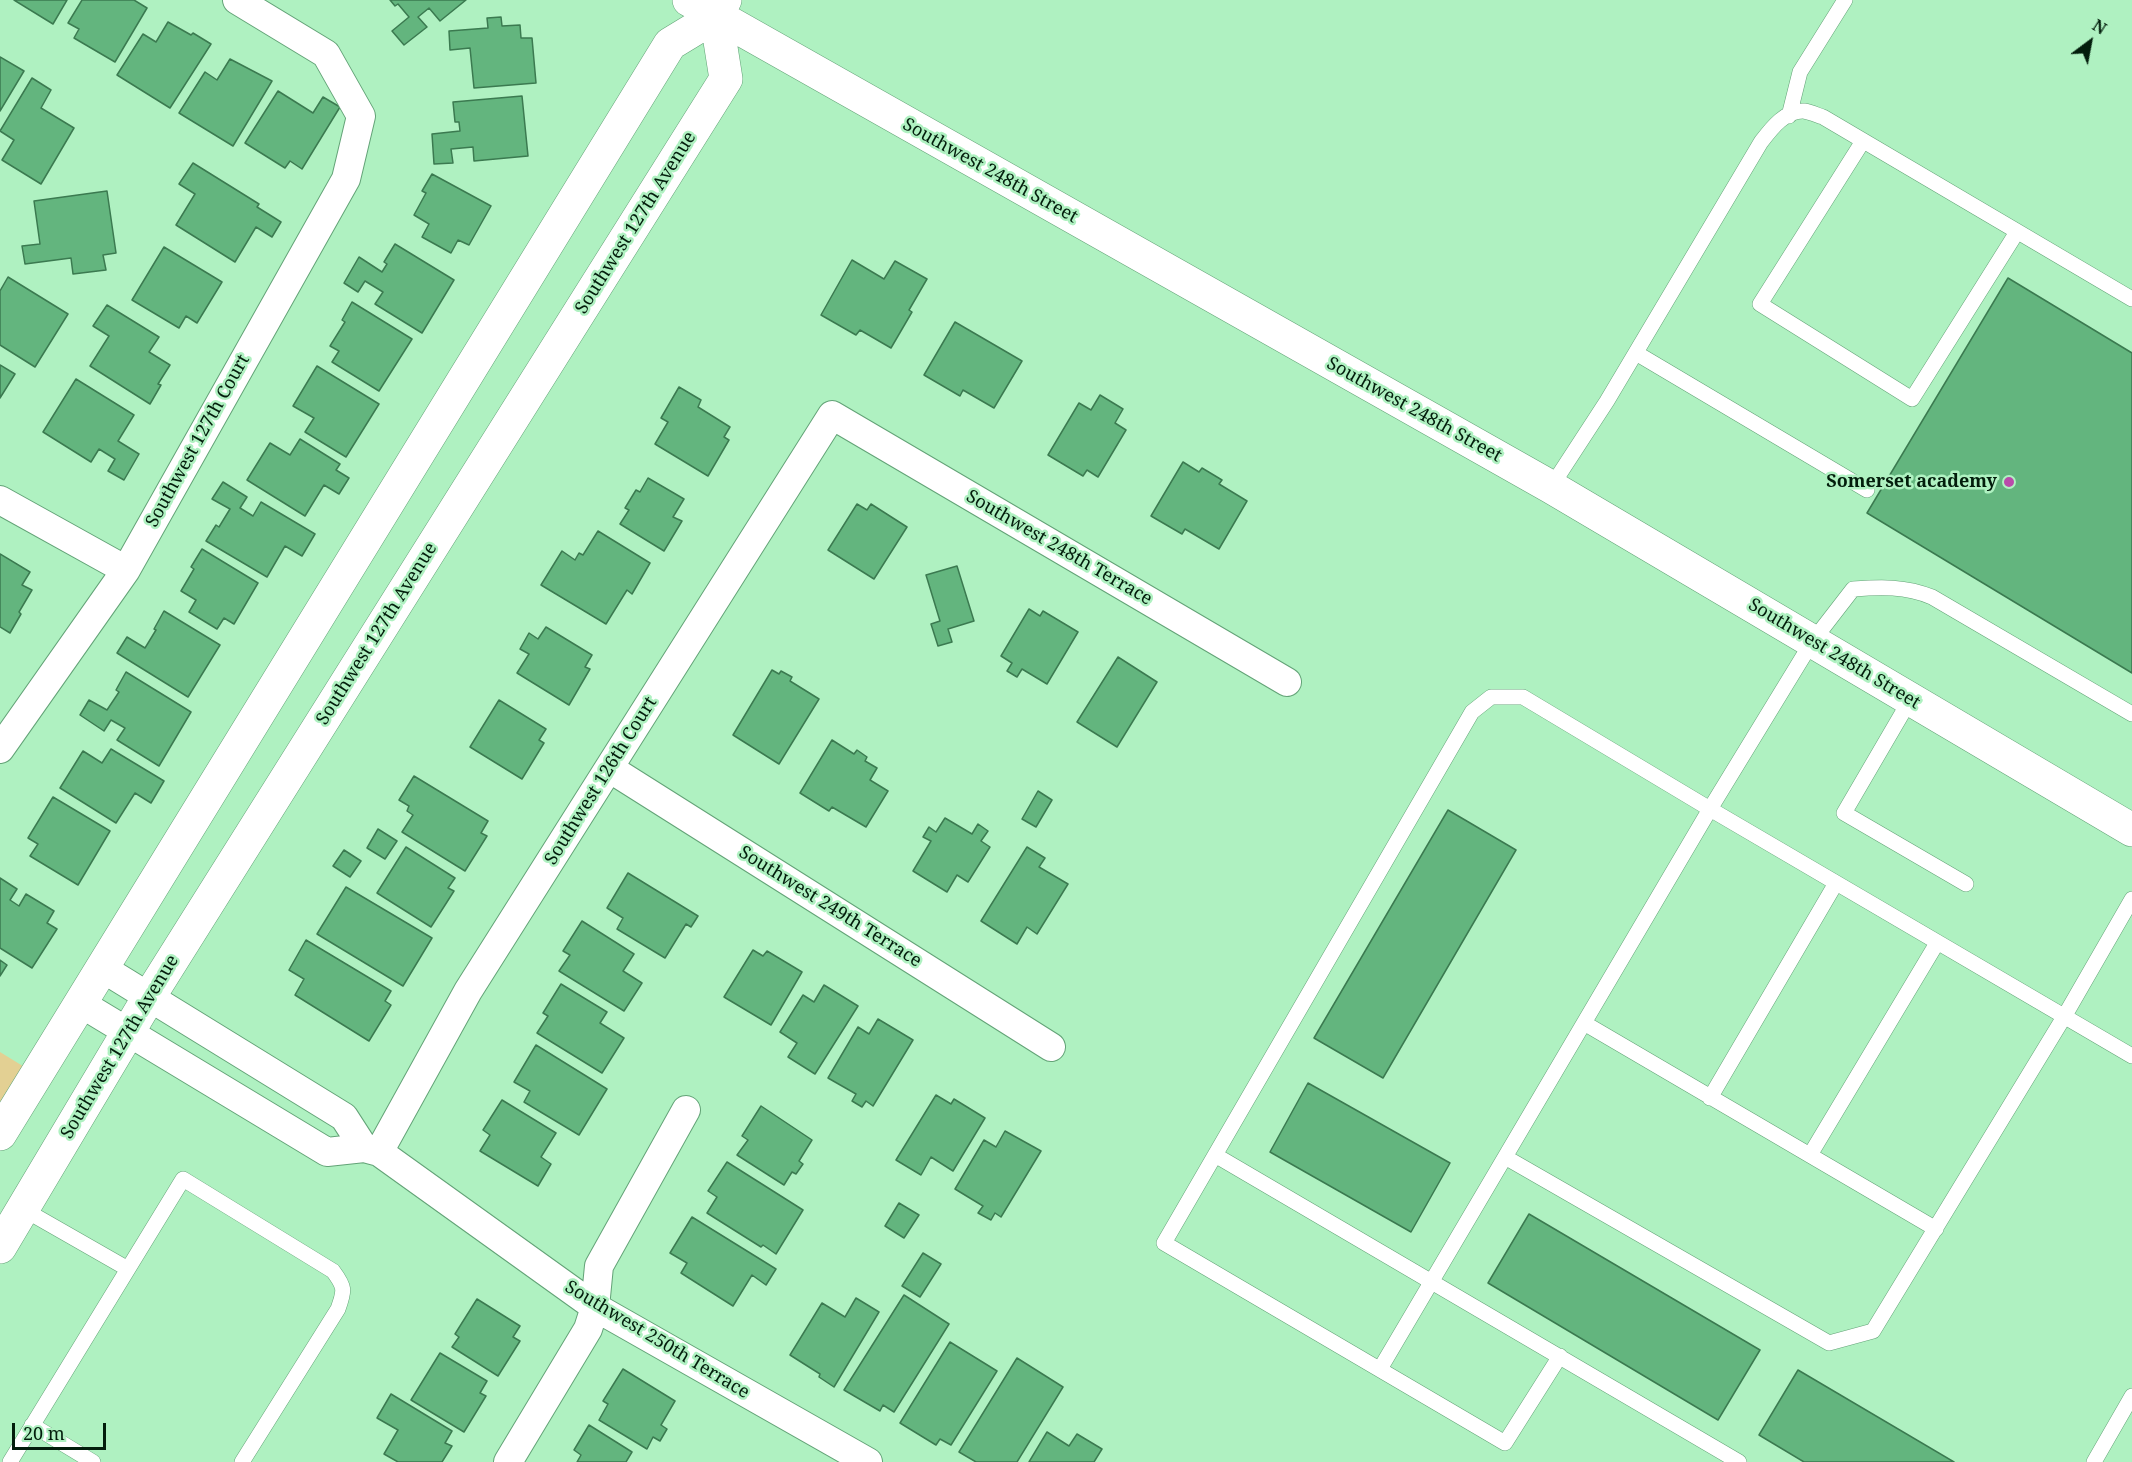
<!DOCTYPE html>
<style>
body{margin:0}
#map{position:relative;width:2132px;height:1462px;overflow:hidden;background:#aff1c1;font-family:"Noto Serif",serif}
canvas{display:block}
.north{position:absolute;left:2060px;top:12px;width:60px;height:60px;-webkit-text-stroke:4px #aff1c1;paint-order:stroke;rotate:32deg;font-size:16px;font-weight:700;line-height:24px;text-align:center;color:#031d0c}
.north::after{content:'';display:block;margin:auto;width:21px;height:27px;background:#031d0c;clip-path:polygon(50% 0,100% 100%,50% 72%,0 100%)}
.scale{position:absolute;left:12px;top:1423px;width:94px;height:27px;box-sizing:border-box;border:3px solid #031d0c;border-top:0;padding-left:8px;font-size:18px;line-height:21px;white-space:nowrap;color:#031d0c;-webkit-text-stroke:4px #aff1c1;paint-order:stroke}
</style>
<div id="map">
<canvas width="2132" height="1462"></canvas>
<div class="north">N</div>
<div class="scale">20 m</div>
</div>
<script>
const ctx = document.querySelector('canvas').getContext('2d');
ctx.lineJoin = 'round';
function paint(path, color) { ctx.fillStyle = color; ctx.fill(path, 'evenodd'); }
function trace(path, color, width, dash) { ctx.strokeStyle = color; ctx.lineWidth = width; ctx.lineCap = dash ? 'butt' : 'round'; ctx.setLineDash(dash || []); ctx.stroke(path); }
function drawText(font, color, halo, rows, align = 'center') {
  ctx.font = font + ' "Noto Serif",serif'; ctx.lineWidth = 5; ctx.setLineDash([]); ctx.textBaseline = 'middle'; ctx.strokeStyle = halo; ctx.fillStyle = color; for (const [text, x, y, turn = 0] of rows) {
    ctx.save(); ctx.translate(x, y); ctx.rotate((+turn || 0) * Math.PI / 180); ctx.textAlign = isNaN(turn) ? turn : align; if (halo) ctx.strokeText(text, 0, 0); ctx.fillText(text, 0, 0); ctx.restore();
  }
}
paint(new Path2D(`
 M0,1052L26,1068L0,1109Z`), '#e3d093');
const building = new Path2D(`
 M14,0H67L53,24Z
 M82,0H134L147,8L115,62L74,38L79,29L68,23Z
 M390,0H466L440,21L429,8L418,17L427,27L404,45L392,31L409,17L398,4L395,6Z
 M501,17L502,26L520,25L521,38H532L536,83L474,88L470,48L450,50L449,31L488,28L487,18Z
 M168,22L191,35L193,33L211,44L170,108L117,75L143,34L156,42Z
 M0,57L24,71L0,111Z
 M230,59L272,81L233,146L179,113L205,72L217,80Z
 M32,78L51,90L41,108L74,128L41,184L2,160L14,140L0,131Z
 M278,91L313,113L323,97L340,107L302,169L290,161L285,168L245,143Z
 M522,96L528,156L474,161L473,147L451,149L453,163L434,164L432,134L460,131L459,122H455L453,102Z
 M193,163L259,204L257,207L281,222L272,237L256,227L235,262L176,225L195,194L179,184Z
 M432,174L491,206L469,245L458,240L451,253L422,237L429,224L414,215L426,193L422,191Z
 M107,191L116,253L103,255L106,270L73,274L71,258L25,264L22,246L40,244L34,201Z
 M395,244L454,280L422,333L375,304L383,292L365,281L358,292L344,283L359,257L382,272L387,264L384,262Z
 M164,247L222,282L197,323L186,316L179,328L132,300Z
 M852,260L884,279L895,261L927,279L909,310L912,312L891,348L860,330L856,335L821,315Z
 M8,277L68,314L35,367L0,345V291Z
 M2008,278L2132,353V673L1867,513Z
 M352,302L412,339L379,391L332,362L339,351L330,346L345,322L342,320Z
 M107,305L159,337L149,352L170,365L158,384L161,385L150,404L90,366L109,336L93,326Z
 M955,322L1022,361L994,408L963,390L960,396L924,375Z
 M0,365L15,374L0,398Z
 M317,366L379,404L346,457L305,432L314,418L293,406Z
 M76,379L134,415L118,441L139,454L124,480L108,471L115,459L99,449L91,462L43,432Z
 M679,387L701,400L698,407L730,427L724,437L729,440L708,476L655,444L668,422L661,418Z
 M1100,395L1123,409L1115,423L1126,430L1098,477L1087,470L1083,476L1048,455L1079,403L1091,410Z
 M300,439L340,464L336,470L349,478L339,494L324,485L305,516L247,480L270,443L290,455Z
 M1183,462L1199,472L1202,468L1222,480L1219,484L1247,501L1219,549L1185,529L1182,534L1151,516Z
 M648,478L684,499L673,517L682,521L664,551L620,524L629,510L625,508L636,490L640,492Z
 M223,482L247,497L240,508L253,516L261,502L315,534L302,556L285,546L267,577L206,541L216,525L219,527L230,509L212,499Z
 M857,504L867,510L871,504L907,527L874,579L828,550Z
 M598,531L650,563L632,594L627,590L606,624L541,585L562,551L575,560L579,553L583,555Z
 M202,549L258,583L234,624L224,618L217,629L189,612L196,600L181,591L194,569L191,567Z
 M0,554L30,572L22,585L32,590L19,612L21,614L10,633L0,627Z
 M957,566L974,621L948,629L952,642L938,646L931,624L940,621L926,575Z
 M1029,609L1040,616L1043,611L1078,632L1047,684L1022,669L1017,677L1007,671L1012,663L1001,656Z
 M164,611L220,645L188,697L117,653L127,637L145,648L156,630L154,629Z
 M546,627L592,655L585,667L590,669L569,705L517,673L529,654L520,649L529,633L538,639Z
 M1118,657L1157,682L1117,747L1077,722Z
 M772,670L779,674L781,671L792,677L790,681L819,699L779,764L733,735Z
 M126,672L191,712L159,766L117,740L125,728L111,720L104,731L80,715L89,700L107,710L119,692L116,690Z
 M499,700L546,729L539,740L544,743L522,779L470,747Z
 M832,740L854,754L857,750L867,757L865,761L877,768L870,780L888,791L866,827L832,807L829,811L800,793Z
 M111,749L164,781L151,803L135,793L116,823L60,788L83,751L102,763Z
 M414,776L488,821L481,833L487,836L465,871L402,832L413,815L407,811L409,806L399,800Z
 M1038,791L1052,800L1036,827L1022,819Z
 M53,797L110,831L78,885L30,856L38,844L28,838Z
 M1448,810L1516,850L1383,1078L1314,1038Z
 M945,818L972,834L978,824L988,831L981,841L990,847L968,882L957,875L947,892L913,871L931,841L923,837L929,827L936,832Z
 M378,829L397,841L385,859L367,848Z
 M406,847L455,878L448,888L454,891L431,927L377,893Z
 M1027,847L1045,858L1039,867L1068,884L1037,934L1027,927L1017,944L981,921Z
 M344,850L361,861L350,877L333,866Z
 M628,873L698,916L691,927L686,924L665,958L617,929L623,918L607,908Z
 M0,878L17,889L10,900L19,906L26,894L54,911L47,923L57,929L32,968L0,948Z
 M346,887L432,938L403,986L317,934Z
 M582,921L634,954L623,971L642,983L624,1011L559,971L570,955L563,951Z
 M306,940L391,991L385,1001L391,1005L369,1041L295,995L304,979L289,970Z
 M753,950L763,956L767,951L802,972L771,1025L724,997Z
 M0,960L7,965L0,976Z
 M561,984L607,1012L600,1023L624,1038L602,1073L537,1033L548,1016L543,1013Z
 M824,985L858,1006L815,1074L788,1057L797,1043L780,1032L803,995L814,1002Z
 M878,1019L913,1040L873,1106L866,1101L862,1107L852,1101L856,1094L828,1078L858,1027L869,1034Z
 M536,1045L607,1089L579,1135L524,1102L530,1091L514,1082Z
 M1308,1083L1450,1163L1411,1232L1270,1152Z
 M936,1095L951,1104L954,1099L985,1118L953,1171L931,1157L921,1175L896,1160Z
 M502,1100L556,1133L541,1157L551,1164L538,1186L480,1151L490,1135L483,1130Z
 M761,1106L812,1140L799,1161L803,1164L796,1174L792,1172L784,1185L737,1155L748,1140L742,1136Z
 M1005,1131L1041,1151L1001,1217L995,1213L991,1220L978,1213L983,1206L955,1189L984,1140L996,1147Z
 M727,1162L803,1210L776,1254L763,1245L761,1247L707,1213L717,1197L708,1191Z
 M899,1203L919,1215L904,1238L885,1226Z
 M1529,1214L1760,1350L1718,1420L1488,1283Z
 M692,1217L776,1269L766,1285L752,1275L733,1306L681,1273L687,1263L670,1253Z
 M923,1253L941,1264L920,1297L902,1286Z
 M904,1295L949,1324L894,1412L883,1405L880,1411L844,1390Z
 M856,1298L879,1312L834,1387L819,1377L820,1374L790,1355L822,1303L845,1317Z
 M477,1299L520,1326L513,1337L520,1341L498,1376L452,1347L459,1337L455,1334Z
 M950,1342L997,1371L951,1445L940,1439L936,1445L900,1423Z
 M440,1353L487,1381L480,1393L486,1396L464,1432L411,1400Z
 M1017,1358L1063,1387L1017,1462H976L959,1452Z
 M623,1369L675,1401L661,1425L667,1429L660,1441L653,1437L647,1449L599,1420L608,1404L603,1401Z
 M1798,1370L1954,1462H1804L1759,1435Z
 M391,1394L452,1431L445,1443L452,1446L442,1462H398L384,1454L398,1430L377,1418Z
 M589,1425L632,1452L626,1462H577L581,1455L574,1450Z
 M1047,1432L1069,1446L1077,1434L1102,1449L1094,1462H1029Z`);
paint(building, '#63b57e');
trace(building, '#3b7a50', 1.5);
const lane = new Path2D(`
 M1789,116L1800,72L1845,0
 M1863,141L1760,304L1912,399L2017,232
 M1636,353L1867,490
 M1551,487L1607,401L1761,142C1771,129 1785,110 1804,111C1810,112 1817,115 1823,117L2132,299
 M1910,700L1844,813L1966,884
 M2132,714L1932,597C1905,586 1881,587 1853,589L1812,642L1710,809L1505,1157L1829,1343L1873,1331L2064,1017L2132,899
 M1584,1023L1936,1229
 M1710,1098L1836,883
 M1215,1155L1739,1462
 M1810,1155L1937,943
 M23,1209L128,1269
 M1560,1356L1505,1443L1164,1243L1472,712L1491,697H1523L1710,809L2132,1056
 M1380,1369L1505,1157
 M32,1425L93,1462
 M10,1462L183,1179L333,1271C345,1287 345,1290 338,1309L242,1462
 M2094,1462L2132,1396`);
const street = new Path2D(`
 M0,500L126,570
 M0,749L126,570L346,179L361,116L326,54L237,0
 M609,768L1051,1047
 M102,968L344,1117L364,1148
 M80,1003L327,1152L364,1148L379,1152L595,1307L868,1462
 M379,1152L468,991L832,415L1287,682
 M508,1462L588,1329L595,1307L599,1266L686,1110`);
const secondary = new Path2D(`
 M689,0L1551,487L2132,830
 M0,1134L670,44L716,16L725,0
 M0,1247L149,997L726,79L716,16`);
trace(lane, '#63a377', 16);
trace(street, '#63a377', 30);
trace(secondary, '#63a377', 34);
trace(lane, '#fff', 15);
trace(street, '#fff', 28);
trace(secondary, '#fff', 33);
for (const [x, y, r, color] of [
 [2009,482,6,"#b94baa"]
]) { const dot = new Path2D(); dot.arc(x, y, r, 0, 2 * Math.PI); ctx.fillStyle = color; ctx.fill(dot); trace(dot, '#aff1c1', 2); }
drawText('18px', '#031d0c', '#aff1c1', [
 ["Southwest 248th Street",990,171,29],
 ["Southwest 127th Avenue",636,223,-58],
 ["Southwest 248th Street",1414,410,29],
 ["Southwest 127th Court",198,441,-61],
 ["Southwest 248th Terrace",1059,548,30],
 ["Southwest 127th Avenue",377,634,-58],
 ["Southwest 248th Street",1834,654,31],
 ["Southwest 126th Court",601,781,-58],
 ["Southwest 249th Terrace",830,907,32],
 ["Southwest 127th Avenue",120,1047,-59],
 ["Southwest 250th Terrace",657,1340,31]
]);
drawText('bold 18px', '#031d0c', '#aff1c1', [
 ["Somerset academy",1997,482]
], 'right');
</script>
